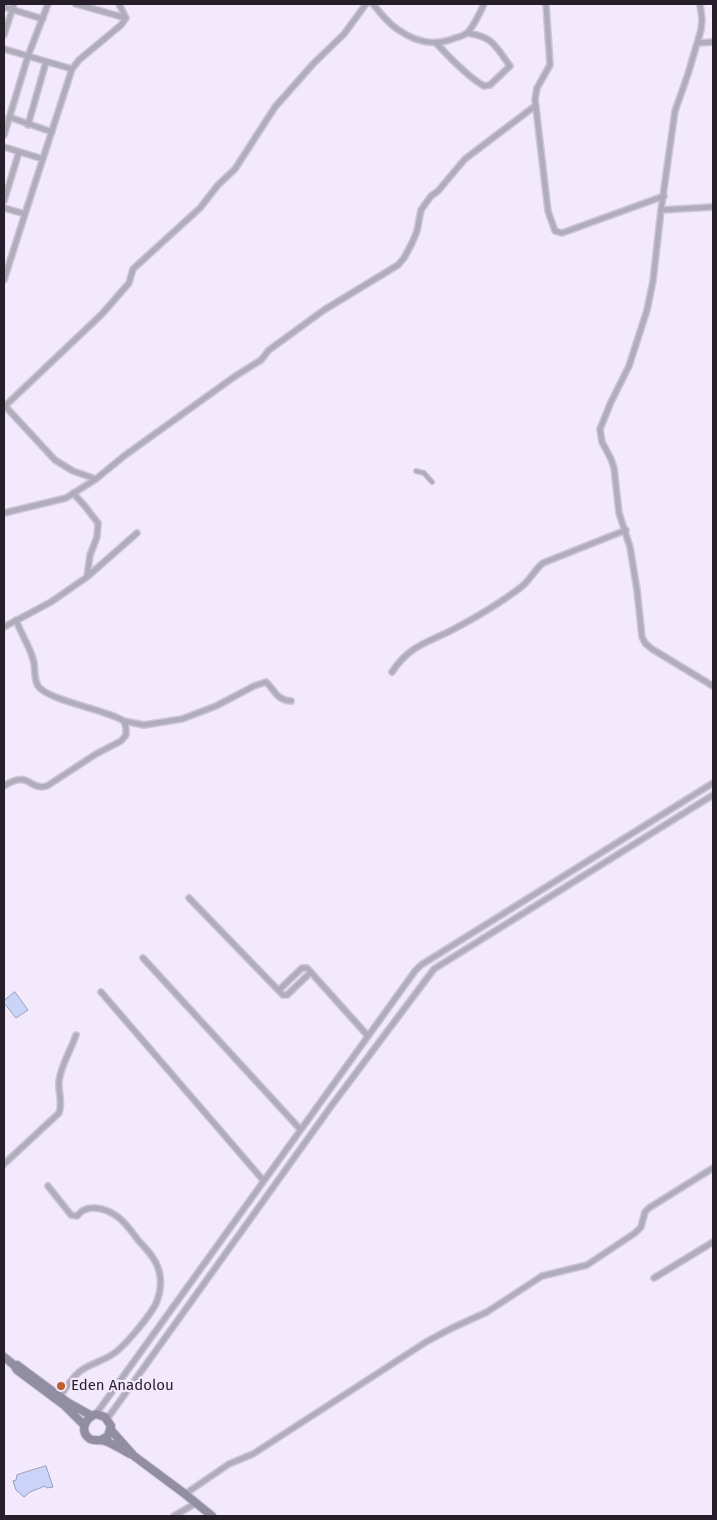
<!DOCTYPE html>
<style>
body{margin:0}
#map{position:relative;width:717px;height:1520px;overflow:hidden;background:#f3e9fc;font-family:"Fira Sans",sans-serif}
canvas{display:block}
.frame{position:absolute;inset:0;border:5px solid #261f2b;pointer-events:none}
</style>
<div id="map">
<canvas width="717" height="1520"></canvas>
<div class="frame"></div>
</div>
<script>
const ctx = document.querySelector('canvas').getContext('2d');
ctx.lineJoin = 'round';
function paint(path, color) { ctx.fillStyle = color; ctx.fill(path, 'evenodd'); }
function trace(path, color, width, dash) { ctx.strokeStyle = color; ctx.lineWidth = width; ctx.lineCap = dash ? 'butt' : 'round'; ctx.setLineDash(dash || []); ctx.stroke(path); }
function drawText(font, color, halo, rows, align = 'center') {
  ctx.font = font + ' "Fira Sans",sans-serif'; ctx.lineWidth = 4.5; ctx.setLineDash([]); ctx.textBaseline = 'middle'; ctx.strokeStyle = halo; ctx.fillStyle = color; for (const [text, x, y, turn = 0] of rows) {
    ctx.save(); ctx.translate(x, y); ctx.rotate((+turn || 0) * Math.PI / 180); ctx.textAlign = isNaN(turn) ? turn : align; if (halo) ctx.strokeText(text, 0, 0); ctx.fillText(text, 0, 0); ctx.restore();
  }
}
const water = new Path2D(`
 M15,992L28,1010L16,1018L4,1003V1001Z
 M46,1466L53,1487L47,1488L45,1486L30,1492L24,1497L16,1490L13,1481L16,1480L17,1475Z`);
paint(water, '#c9d4f8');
trace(water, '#989eba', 1);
const pedestrian = new Path2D(`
 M416,471L424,473L432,482`);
const minor = new Path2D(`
 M76,4L126,18
 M373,4C380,13 387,22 397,29C415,42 434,47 455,38C460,37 465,35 469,31C475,23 480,13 484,4
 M546,4L550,65L537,88L535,99L548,211L555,231L562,233L664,196
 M700,4L702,19L701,30L688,74L675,111L661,210L653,281L647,310L629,366L611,402L600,429L602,442L611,459L614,468L619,513L630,547L637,590L642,637L645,643L652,649L713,686
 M4,7L43,19
 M4,35L14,4
 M698,43L713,42
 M437,44C450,58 468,77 484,86L490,85L510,66C495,46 494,37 467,33
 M4,49L72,69L25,214
 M72,69L79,60L121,25L126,18L119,4
 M9,117L52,132
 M28,125L46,62
 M4,135L28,56L48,4
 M4,147L43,159
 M4,201L19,152
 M4,208L25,214L4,280
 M661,210L713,207
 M5,406L55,460L73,471L96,479
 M4,407L102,314L129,283L133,269L200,208L218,185L235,169L275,107L313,64L344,34L366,4
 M4,513L66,498L96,479L124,456L234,377L261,360L269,350L324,310L398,265L404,258L412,243L417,231L421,210L431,196L438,191L465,159L535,106
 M87,577L137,533
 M4,627L51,602L87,577L90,555L97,537L98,523L84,505L73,493
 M392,672C410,645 427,643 454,629C477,617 500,603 520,588C530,581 534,570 543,563L626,530
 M124,721L144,725L182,719L216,706L254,686L266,682C275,690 276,700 291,701
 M4,786C30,769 28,791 47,786L96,754L121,741L126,735V728L124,721C105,709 49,701 38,686C34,679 35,671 34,663C31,648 21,634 16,620
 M189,898L283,995H287L311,972
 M143,958L300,1129
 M279,990L302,968H307L368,1036
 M101,992L263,1180
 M4,1164L59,1113C63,1102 58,1092 59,1081C61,1065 71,1050 76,1035
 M48,1186L71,1215L77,1216C87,1203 106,1208 118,1217C126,1223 132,1232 138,1240C145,1248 155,1257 158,1268C162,1278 161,1291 157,1301C152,1314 124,1347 113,1354C103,1361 89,1364 79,1372C72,1378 66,1388 60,1396
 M654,1278L713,1242
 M96,1414L415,971L421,965L713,783
 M107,1419L332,1105L434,969L713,795
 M185,1494L229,1464L253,1454L426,1342L452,1328L487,1312L542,1276L587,1265L635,1233L641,1227L645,1212L649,1208L713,1168
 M174,1516L196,1503`);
const secondary = new Path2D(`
 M4,1357L14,1365L17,1370L64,1405L84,1425
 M17,1365L67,1402L92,1416
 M110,1429L134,1456L185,1494L212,1516
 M101,1440L108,1436L111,1426L105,1417L96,1414C85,1418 79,1431 90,1439C94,1441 97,1440 102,1440C111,1442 122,1450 130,1454`);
trace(pedestrian, '#cec5d6', 6);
trace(minor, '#cec5d6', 8);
trace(secondary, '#cec5d6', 10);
trace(pedestrian, '#afadbc', 4);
trace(minor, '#afadbc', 5);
trace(secondary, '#918ea3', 8);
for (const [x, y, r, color] of [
 [61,1386,5,"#c25e28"]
]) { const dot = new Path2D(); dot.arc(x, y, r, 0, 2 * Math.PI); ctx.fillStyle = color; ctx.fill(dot); trace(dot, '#f3e9fc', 2); }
drawText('15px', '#261f2b', '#f3e9fc', [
 ["Eden Anadolou",71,1386]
], 'left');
</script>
